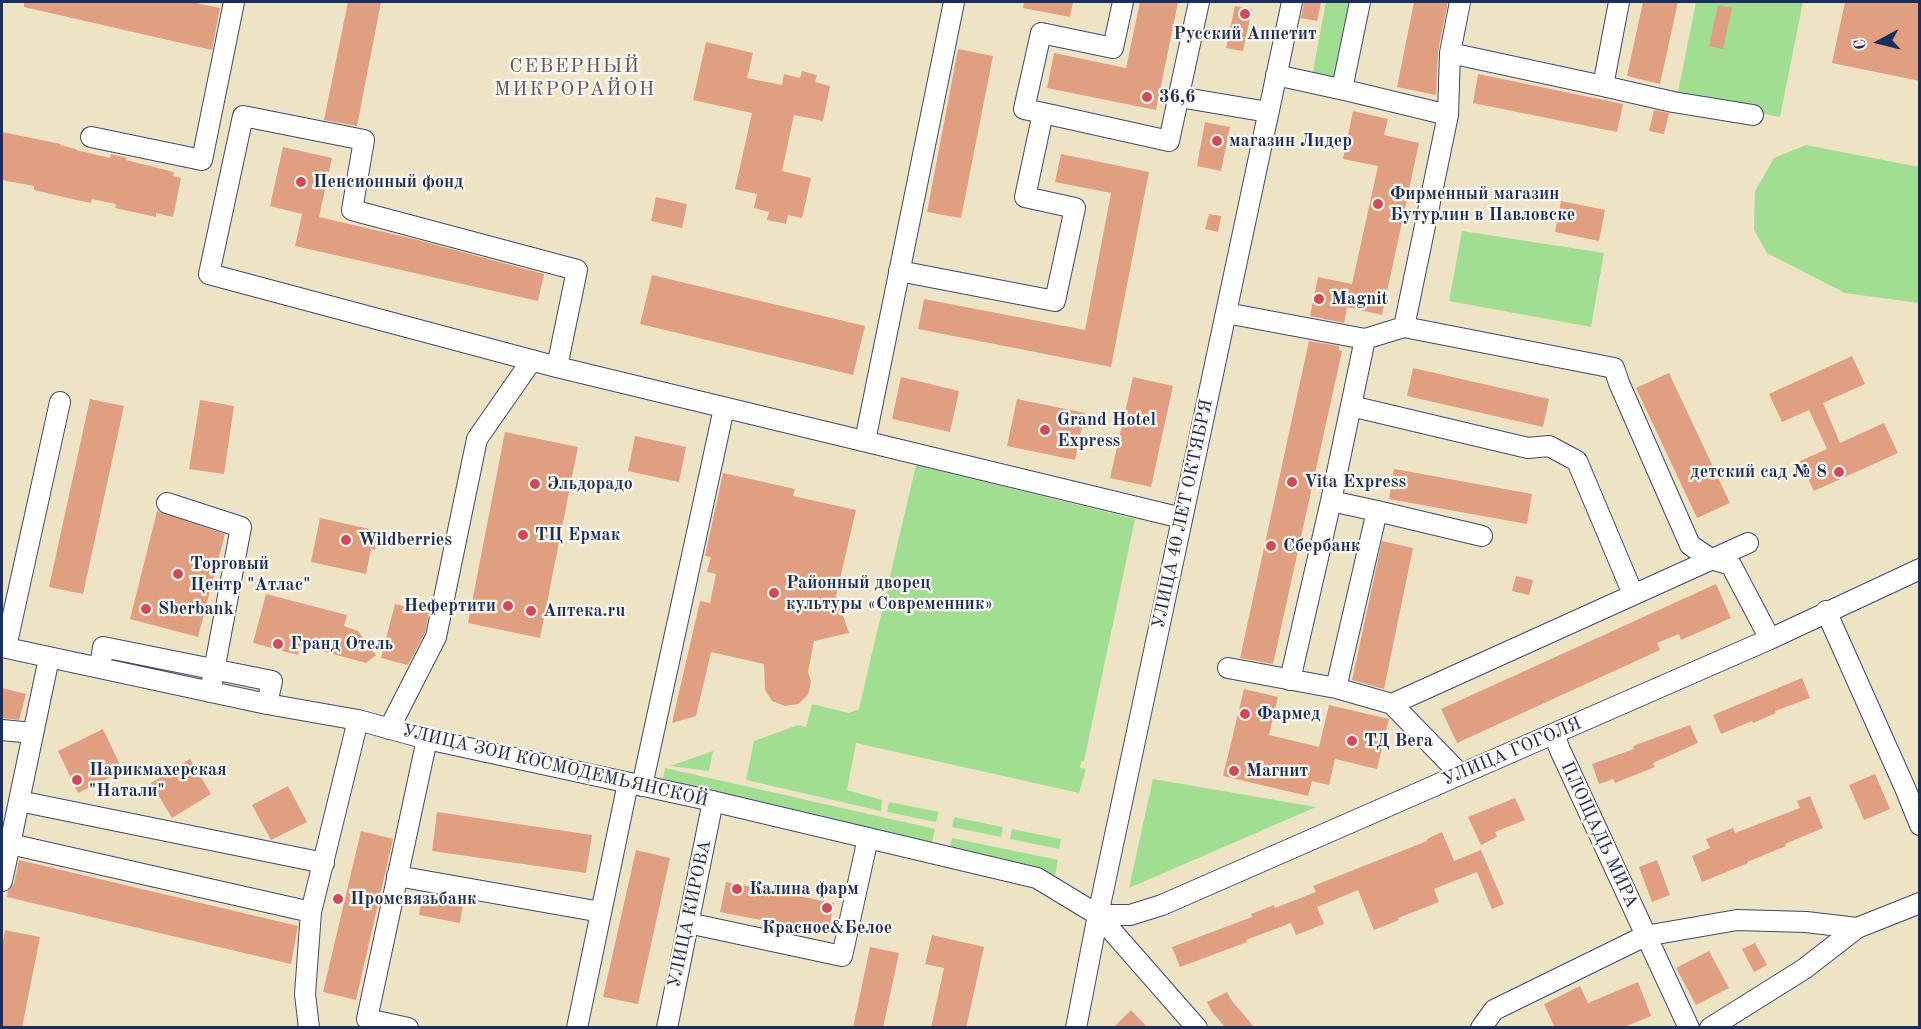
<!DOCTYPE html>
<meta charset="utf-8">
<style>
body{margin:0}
#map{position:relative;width:1921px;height:1029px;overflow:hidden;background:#eee4c5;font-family:"Old Standard TT",serif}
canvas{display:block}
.frame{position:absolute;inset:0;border:3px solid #1b2f5e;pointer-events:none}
.north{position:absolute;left:1849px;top:12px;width:60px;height:60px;-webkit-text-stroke:4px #fbf7ec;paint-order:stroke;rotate:263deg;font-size:16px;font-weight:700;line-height:24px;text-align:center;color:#1b2f5e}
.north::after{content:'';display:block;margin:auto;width:21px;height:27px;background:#1b2f5e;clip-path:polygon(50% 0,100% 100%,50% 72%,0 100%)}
</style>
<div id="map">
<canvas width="1921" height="1029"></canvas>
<div class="frame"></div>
<div class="north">С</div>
</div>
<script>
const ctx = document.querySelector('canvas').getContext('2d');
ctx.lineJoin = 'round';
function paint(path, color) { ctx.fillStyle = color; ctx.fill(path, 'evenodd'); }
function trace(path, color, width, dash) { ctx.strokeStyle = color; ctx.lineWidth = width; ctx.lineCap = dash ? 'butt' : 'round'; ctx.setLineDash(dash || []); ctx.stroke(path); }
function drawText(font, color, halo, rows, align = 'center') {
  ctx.font = font + ' "Old Standard TT",serif'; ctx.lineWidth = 4.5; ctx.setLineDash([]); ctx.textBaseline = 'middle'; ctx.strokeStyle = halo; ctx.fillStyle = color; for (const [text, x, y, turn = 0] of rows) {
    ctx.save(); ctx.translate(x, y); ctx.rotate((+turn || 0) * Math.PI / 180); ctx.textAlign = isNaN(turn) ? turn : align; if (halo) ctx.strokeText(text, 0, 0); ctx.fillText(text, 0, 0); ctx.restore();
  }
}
paint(new Path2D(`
 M1326,2H1351L1335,81L1312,76Z
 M1696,2H1803L1780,117L1677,97Z
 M1806,145L1919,167V303L1845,293L1767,253L1754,230L1755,191L1774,158Z
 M1462,231L1604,253L1591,327L1449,301Z
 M916,465L1135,519L1084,761H1081L1080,768L1086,769L1079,793L856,743L847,790L882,800L881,811L746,780L754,741L798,725L806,727L812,704L849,713L859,709Z
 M713,751L709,771L670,766Z
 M665,768L935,829L931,847L661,787Z
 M1153,779L1316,807L1129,888Z
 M889,802L939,812L936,822L887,812Z
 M954,817L1003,827L1001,837L952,827Z
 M1012,829L1061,839L1059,849L1010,839Z
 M952,838L1058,860L1055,876L949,853Z`), '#a1de92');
paint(new Path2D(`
 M24,2H191L220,8L212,50L24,7Z
 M348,2H381L357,126L324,120Z
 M1024,2H1073L1070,17L1023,8Z
 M1140,2H1178L1156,110L1047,88L1054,53L1126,68Z
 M1304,2H1321L1317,21L1301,18Z
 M1414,2H1448L1438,51L1436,95L1397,87Z
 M1643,2H1678L1660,84L1627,76Z
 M1845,2H1920V81L1832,63Z
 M1718,5L1732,8L1723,49L1709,46Z
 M1235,6L1252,9L1243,51L1226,48Z
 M706,42L753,53L747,78L782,85L784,74L800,78L802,71L817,75L815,82L830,86L823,121L794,115L782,171L811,178L802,218L788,215L786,224L767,220L769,212L754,208L757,194L735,189L752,113L693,100Z
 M958,49L993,56L961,218L927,212Z
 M1478,74L1623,104L1617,132L1473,103Z
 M1654,110L1669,113L1664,134L1649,131Z
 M1353,111L1388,119L1384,135L1419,143L1382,315L1347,307L1344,323L1310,316L1318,277L1352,284L1378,166L1343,159Z
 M1205,122L1230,127L1221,171L1197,166Z
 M2,132L61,144L60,145L76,149V150L110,158L111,154L127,158L126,160L174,172L173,176L181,178L173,217L156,213V217L115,208L116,204L92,199L91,203L72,199L34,190V186L2,180Z
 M283,147L332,158L319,217L414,239L544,274L538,301L295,246L302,214L270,206Z
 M1061,154L1149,172L1111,367L918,329L924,299L1085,330L1111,193L1055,182Z
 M656,197L687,204L682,228L651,221Z
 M1561,201L1605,210L1599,241L1555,232Z
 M1209,214L1221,216L1218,232L1205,229Z
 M652,275L865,326L853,375L640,324Z
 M1309,341L1339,346V350L1342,351L1273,664L1240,658Z
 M1852,356L1865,384L1823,403L1840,443L1884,423L1898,453L1814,491L1800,461L1827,449L1809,410L1782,422L1769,394Z
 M1413,368L1549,399L1543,427L1407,396Z
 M1669,373L1730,503L1697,518L1636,388Z
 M901,377L959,391L950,432L892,419Z
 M1133,377L1173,386L1151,487L1110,478Z
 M90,399L124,406L83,594L49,587Z
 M1017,399L1085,413L1075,460L1007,446Z
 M200,400L234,406L224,474L189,469Z
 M505,432L578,447L540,638L468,623Z
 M635,436L686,447L679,482L628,471Z
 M1394,469L1532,494L1527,524L1389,499Z
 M723,473L795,489L793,496L856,510L836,596L849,633L814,641L808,672L811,682L808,695L798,704L785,706L772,701L765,690L764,664L711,652L696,716L672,723L700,601L710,603L716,574L707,572L711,557L705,556Z
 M157,511L225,534L198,637L130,619Z
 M320,518L379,531L375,550L371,549L366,574L311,562Z
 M1382,541L1413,548L1384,689L1352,680Z
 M1516,576L1533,580L1529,595L1512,591Z
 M1716,584L1731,618L1681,640L1679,634L1657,643L1660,650L1457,743L1441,709Z
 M266,594L347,615L344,626L358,631L376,655L366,663L300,645L298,655L253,643Z
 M395,604L429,613L425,633L408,665L381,658Z
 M1802,678L1810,698L1775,711L1776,713L1753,723L1752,721L1721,734L1713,715Z
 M2,688L26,694L19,720L2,718Z
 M1244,689L1278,697L1269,735L1319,747L1329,705L1389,719L1377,769L1335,759L1329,785L1312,781L1308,796L1223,776Z
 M1690,725L1698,743L1653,763L1655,767L1615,783L1613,779L1599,784L1592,764L1634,749L1633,746Z
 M103,729L123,771L78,793L58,751Z
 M190,759L211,794L172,818L151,783Z
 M1875,774L1890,809L1864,820L1849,785Z
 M288,786L307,822L271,840L252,805Z
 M1810,796L1823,828L1785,844L1786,846L1747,862L1748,863L1702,882L1692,856L1710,848L1706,839L1733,828L1735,833L1800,808L1797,801Z
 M1515,798L1525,820L1495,832L1497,837L1481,845L1468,817Z
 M437,812L592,835L586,873L432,851Z
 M361,831L393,839L356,1000L323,992Z
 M1442,832L1454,861L1481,850L1504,904L1492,909L1477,872L1434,889L1439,902L1398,918L1399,920L1374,930L1358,890L1317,907L1324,924L1296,935L1291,923L1246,940L1247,942L1180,967L1172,947L1252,917L1251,914L1274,905L1275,908L1316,892L1313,886L1427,841V839Z
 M636,850L670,858L638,1004L603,997Z
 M19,860L298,926L291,964L7,897L8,891L14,884Z
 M1657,860L1670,895L1652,902L1639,867Z
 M726,882L834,903L828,933L720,912Z
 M422,895L463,903L460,923L419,915Z
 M5,930L40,937L22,1028H2V947Z
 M932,935L984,947L966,1028H931L944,968L925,964Z
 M1755,943L1767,965L1754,972L1742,949Z
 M870,947L899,953L883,1028H853Z
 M1709,951L1729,988L1696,1005L1676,968Z
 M1638,982L1651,1016L1622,1028H1555L1544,1004L1580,986L1588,1003Z
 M1227,992L1232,1001L1255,1028H1226L1212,1012L1207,1002Z
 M1131,1010L1148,1028H1113Z`), '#e19f81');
const minor = new Path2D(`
 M1619,2L1603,86L1673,102L1753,115
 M1450,53L1460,2
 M1276,75L1349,91L1448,115L1450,53L1603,86
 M1342,89L1360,2
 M1179,97L1268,112
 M1043,113L1024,109L1041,33L1113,48L1123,2
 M91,137L202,160L234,2
 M899,271L1055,301L1075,208L1025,197L1043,113L1169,141L1199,2
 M1226,313L1365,339L1331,501L1377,511L1336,688L1392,704
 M1404,327L1614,368L1619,383L1690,545L1711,559L1731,565L1770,639
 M1365,339L1404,327L1448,115
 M557,367L577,270L352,210L364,140L243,116L209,274L557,367L1182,518
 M1351,406L1528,448L1549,446L1577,461L1633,594
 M865,441L954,2
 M167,503L241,527L210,692
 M1377,511L1482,536
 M1826,611L1905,788L1920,825
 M2,647L267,704L358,720L427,739L699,798L1037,878L1098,915L1197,1028
 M6,647L60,402
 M49,658L10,844L311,912L358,720
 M100,668L103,647L272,681L267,704
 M1228,668L1336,688
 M1290,680L1331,501
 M389,729L436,637L477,439L532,360
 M2,730L33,733
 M1554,734L1560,750L1689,1028
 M1460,774L1392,704L1748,543
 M642,786L724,408
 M19,801L324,863
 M397,876L601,912
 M2,881L10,844
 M1098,915H1130L1162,905L1770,639L1920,569
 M688,923L842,956L868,838
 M1857,928L1920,903
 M309,1028L305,994L311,912
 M408,1028L367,1019L427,739
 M577,1028L628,783
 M667,1028L713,801
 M1076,1028L1098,915L1292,2
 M1481,1028L1494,1010L1645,936L1737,920L1806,922L1857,928L1804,969L1710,1028`);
trace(minor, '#3b4a6d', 22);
trace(minor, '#fff', 20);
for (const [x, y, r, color] of [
 [1245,14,6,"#d1495b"],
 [1147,97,6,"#d1495b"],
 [1217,141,6,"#d1495b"],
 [301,182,6,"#d1495b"],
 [1378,204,6,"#d1495b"],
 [1319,299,6,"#d1495b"],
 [1045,430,6,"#d1495b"],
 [1839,472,6,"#d1495b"],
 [1292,482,6,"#d1495b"],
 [535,484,6,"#d1495b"],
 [523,535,6,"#d1495b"],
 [346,540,6,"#d1495b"],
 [1271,546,6,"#d1495b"],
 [178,574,6,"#d1495b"],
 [774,593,6,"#d1495b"],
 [508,606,6,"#d1495b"],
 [146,609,6,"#d1495b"],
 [531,611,6,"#d1495b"],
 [278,644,6,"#d1495b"],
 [1245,714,6,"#d1495b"],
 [1352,741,6,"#d1495b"],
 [1234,771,6,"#d1495b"],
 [77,780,6,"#d1495b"],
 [737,889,6,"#d1495b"],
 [338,899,6,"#d1495b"],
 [827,908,6,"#d1495b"]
]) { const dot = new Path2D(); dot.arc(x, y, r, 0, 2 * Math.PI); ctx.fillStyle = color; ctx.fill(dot); trace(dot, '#fbf7ec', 2); }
drawText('bold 18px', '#1b2f5e', '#fbf7ec', [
 ["Русский Аппетит",1245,34,"center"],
 ["36,6",1159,97],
 ["магазин Лидер",1229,141],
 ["Пенсионный фонд",313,182],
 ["Фирменный магазин",1390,194],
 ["Бутурлин в Павловске",1390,215],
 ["Magnit",1331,299],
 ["Grand Hotel",1057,420],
 ["Express",1057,441],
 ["детский сад № 8",1827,472,"right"],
 ["Vita Express",1304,482],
 ["Эльдорадо",547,484],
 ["ТЦ Ермак",535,535],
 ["Wildberries",358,540],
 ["Сбербанк",1283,546],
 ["Торговый",190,564],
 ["Центр \"Атлас\"",190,585],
 ["Районный дворец",786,583],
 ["культуры «Современник»",786,604],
 ["Нефертити",496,606,"right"],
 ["Sberbank",158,609],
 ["Аптека.ru",543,611],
 ["Гранд Отель",290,644],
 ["Фармед",1257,714],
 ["ТД Вега",1364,741],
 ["Парикмахерская",89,770],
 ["\"Натали\"",89,791],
 ["Магнит",1246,771],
 ["Калина фарм",749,889],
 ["Промсвязьбанк",350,899],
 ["Красное&Белое",827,928,"center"]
], 'left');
drawText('18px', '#1b2f5e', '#fbf7ec', [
 ["УЛИЦА 40 ЛЕТ ОКТЯБРЯ",1183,514,-78],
 ["УЛИЦА ГОГОЛЯ",1512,752,-23],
 ["УЛИЦА ЗОИ КОСМОДЕМЬЯНСКОЙ",555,766,13],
 ["ПЛОЩАДЬ МИРА",1599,835,65],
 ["УЛИЦА КИРОВА",690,914,-78]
]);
ctx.letterSpacing = '1.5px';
drawText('20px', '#60566a', '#fbf7ec', [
 ["СЕВЕРНЫЙ",575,67],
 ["МИКРОРАЙОН",575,90]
]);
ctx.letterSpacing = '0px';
</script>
